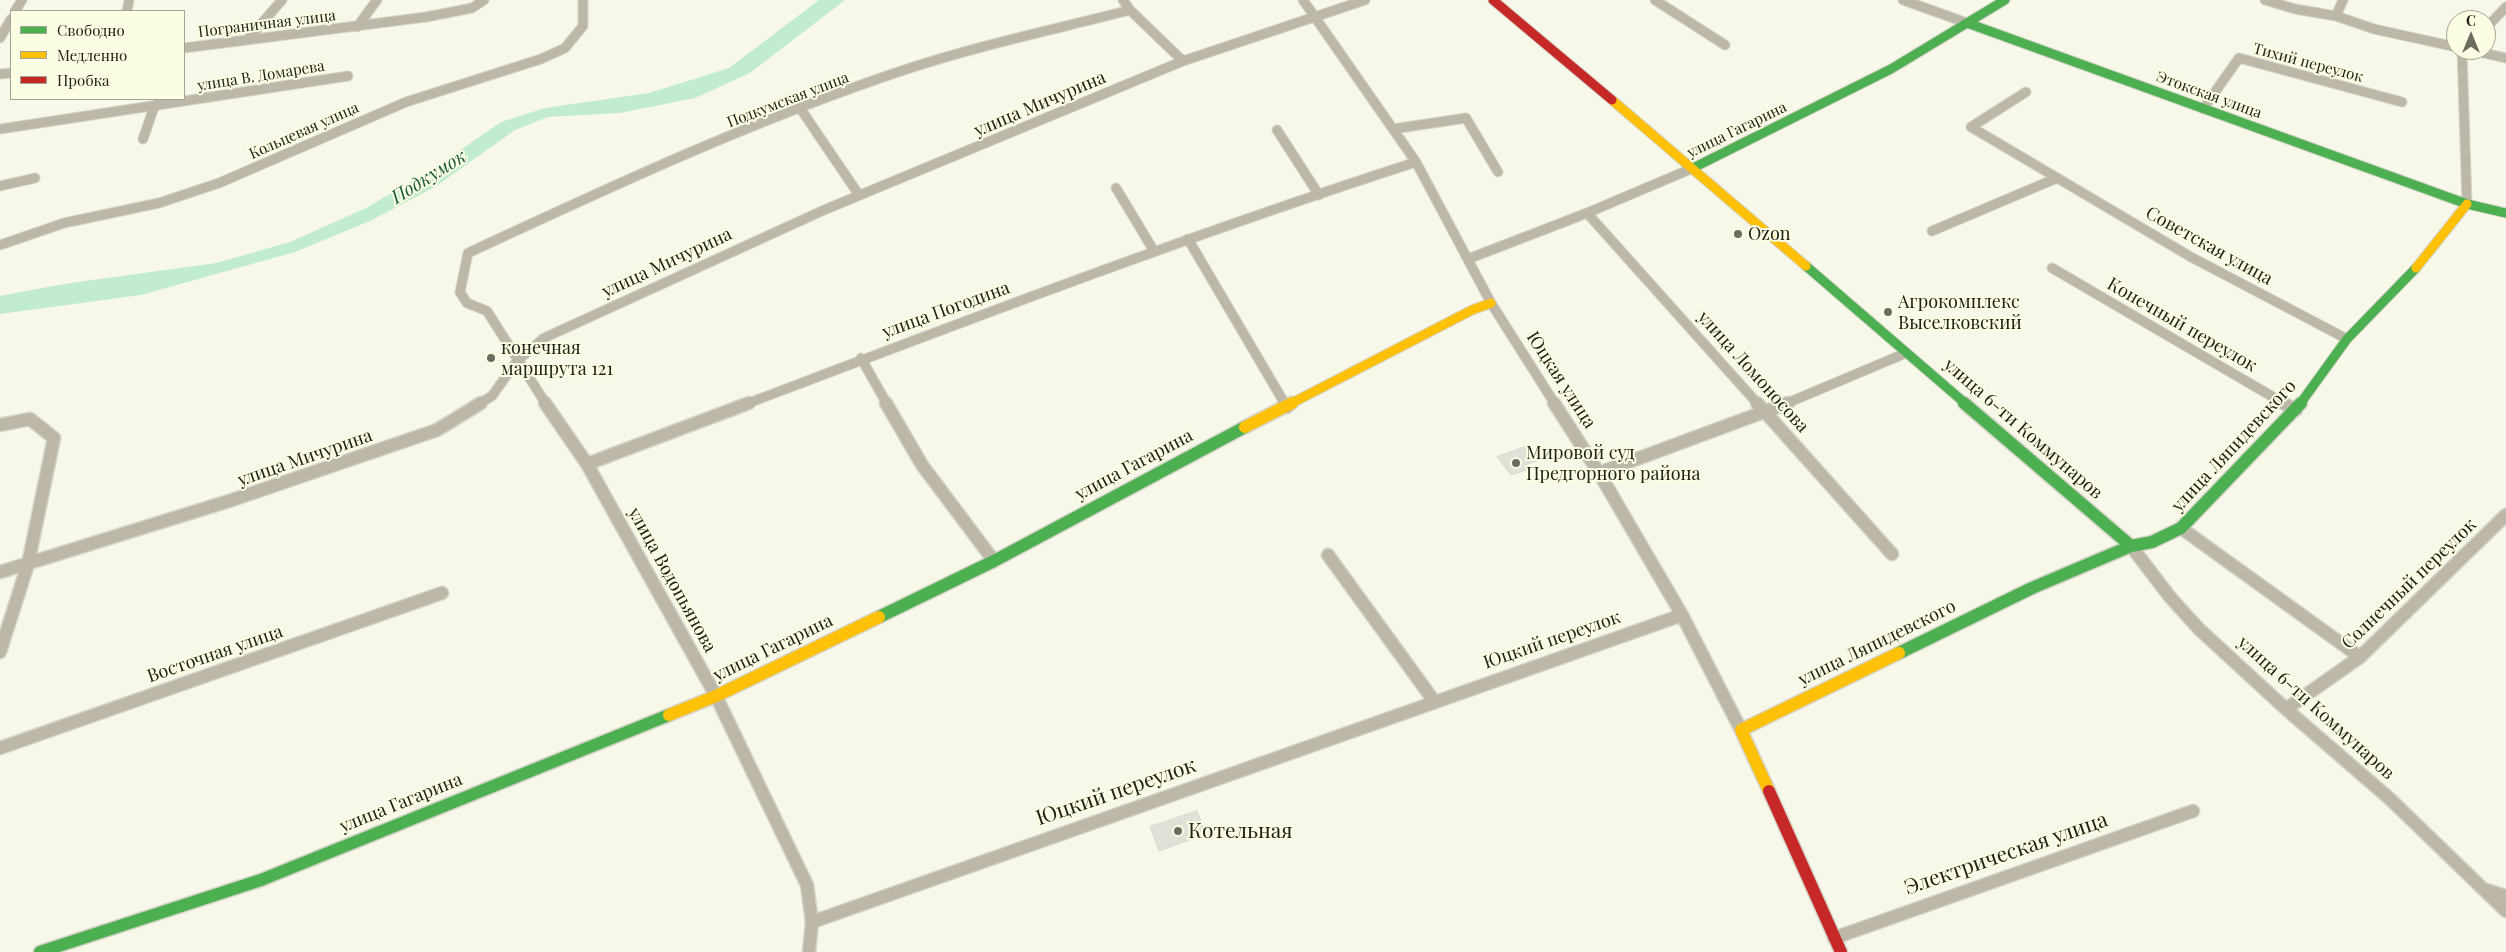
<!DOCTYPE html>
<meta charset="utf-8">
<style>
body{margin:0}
#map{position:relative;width:2506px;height:952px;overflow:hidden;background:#f7f8e9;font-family:"Playfair Display",serif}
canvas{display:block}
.legend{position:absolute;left:10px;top:10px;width:175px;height:90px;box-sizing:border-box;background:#fcfee3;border:1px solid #a4a692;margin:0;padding:6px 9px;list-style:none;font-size:15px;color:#212218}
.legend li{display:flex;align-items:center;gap:10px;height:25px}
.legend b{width:25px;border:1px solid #a4a692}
.north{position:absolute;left:2446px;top:10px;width:50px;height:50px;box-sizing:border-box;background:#fcfee3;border:1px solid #a4a692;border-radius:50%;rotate:0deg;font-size:14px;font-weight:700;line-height:20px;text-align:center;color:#212218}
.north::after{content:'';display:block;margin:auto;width:18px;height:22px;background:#6c6d61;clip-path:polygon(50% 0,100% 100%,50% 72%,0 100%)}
</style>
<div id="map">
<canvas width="2506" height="952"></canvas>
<ul class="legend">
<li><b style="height:6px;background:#4caf50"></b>Свободно</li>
<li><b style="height:6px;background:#ffc107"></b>Медленно</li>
<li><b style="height:6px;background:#c62828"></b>Пробка</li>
</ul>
<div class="north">С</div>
</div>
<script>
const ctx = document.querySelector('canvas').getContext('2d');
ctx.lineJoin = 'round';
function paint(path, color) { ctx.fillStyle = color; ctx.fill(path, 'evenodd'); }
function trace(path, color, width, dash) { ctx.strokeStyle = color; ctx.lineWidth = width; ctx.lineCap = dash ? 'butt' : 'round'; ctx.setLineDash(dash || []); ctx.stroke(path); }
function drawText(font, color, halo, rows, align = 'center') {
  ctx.font = font + ' "Playfair Display",serif'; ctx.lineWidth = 4; ctx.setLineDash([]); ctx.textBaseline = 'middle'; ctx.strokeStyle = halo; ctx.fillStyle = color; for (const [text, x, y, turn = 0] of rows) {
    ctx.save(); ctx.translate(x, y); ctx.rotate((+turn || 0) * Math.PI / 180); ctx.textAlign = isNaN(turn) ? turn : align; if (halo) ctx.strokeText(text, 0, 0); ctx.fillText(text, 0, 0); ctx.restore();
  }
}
paint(new Path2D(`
 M819,0H845L750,73L695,98L620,113L548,117L515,130L435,187L370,221L295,252L141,295L0,314V296L64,284L216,263L290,242L366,208L433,169L501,122L545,108L649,93L729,68Z`), '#c2eccf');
const building = new Path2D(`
 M1525,447L1536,461L1525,465L1529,469L1511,475L1497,457Z
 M1197,811L1206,834L1159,851L1150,827Z`);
paint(building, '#dee2d7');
trace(building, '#d6dace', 1);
const streetFar1 = new Path2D(`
 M1123,0L1130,10L1183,61
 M1303,0L1416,162L1491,303L1555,404
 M1655,0L1725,45
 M1903,0L1970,24
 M2265,0L2295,9L2336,16L2374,29L2456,47
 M15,11L22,0
 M127,11L129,0
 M2336,16L2343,0
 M357,27L377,0
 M2486,28L2506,7
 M0,38L11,19
 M248,39L282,0
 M184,48L426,17L472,8L484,0
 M2462,50L2467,204
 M2470,50L2506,58
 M0,74L11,73
 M2026,92L1971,127L2191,257L2347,339
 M800,108L859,195
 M2203,109L2239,58L2402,102
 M0,129L348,76
 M1393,129L1466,118L1498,172
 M1277,130L1319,195
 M143,139L153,110L158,103
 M0,186L35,178
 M1116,188L1154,251
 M1587,213L1758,404
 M1932,231L2057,178
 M1188,239L1285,404
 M0,245L64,223L159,203L219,183L406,102L541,59L565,48L583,26V0
 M1468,259L1587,213L1693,168
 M2052,268L2285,404
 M861,358L887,404
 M479,404L492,396L517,361L544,338L824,210L1183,61L1365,0
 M546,404L487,311L467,303L460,292L468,253C612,186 756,119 907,69C980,45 1056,29 1130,10
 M746,404C968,320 1190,235 1416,162
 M1785,404L1906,353`);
const street = new Path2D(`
 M545,403L587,464L716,696L807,885L812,922L809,952
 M886,403L922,465L994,561
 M1284,403L1287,407
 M1554,403L1599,473L1682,615L1741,730
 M1757,403L1892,554
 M2283,403L2296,410
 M0,425L30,419L54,438L28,564L0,652
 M587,464L749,403
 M1599,473L1788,403
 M2181,528L2360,657
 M2131,546L2170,597L2199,629L2286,709L2390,799L2506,911
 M1328,555L1434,701
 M0,572L229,501L437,430L481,403
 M2286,709L2360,657L2506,515
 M0,748L442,593
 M2486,890L2506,896
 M812,922L1682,615
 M1834,938L2193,811`);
const fastFar1 = new Path2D(`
 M1970,24L2467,204L2506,213
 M1693,168L1891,69L2005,0
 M1806,266L1966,404
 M2300,404L2347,339L2416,268`);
const fast = new Path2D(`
 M1964,403L2131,546
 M879,617L994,561L1245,427
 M1899,653L2032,588L2131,546L2152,542L2181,528L2301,403
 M40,952L261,880L669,715`);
const slowFar1 = new Path2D(`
 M1612,100L1806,266
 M2416,268L2467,204
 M1290,404L1472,310L1491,303`);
const slow = new Path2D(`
 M1245,427L1292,403
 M669,715L716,696L879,617
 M1769,791L1741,730L1899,653`);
const jamFar1 = new Path2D(`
 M1493,0L1612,100`);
const jam = new Path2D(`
 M1769,791L1841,952`);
trace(streetFar1, '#d4d4c9', 11);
trace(street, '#d4d4c9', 15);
trace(fastFar1, '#d4d4c9', 11);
trace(fast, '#d4d4c9', 15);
trace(slowFar1, '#d4d4c9', 11);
trace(slow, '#d4d4c9', 15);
trace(jamFar1, '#d4d4c9', 11);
trace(jam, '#d4d4c9', 15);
trace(streetFar1, '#bcb7a8', 9);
trace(street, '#bcb7a8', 12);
trace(fastFar1, '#4caf50', 9);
trace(fast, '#4caf50', 12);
trace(slowFar1, '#ffc107', 9);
trace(slow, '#ffc107', 12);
trace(jamFar1, '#c62828', 9);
trace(jam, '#c62828', 12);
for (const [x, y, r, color] of [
 [1738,234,5,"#6c6d61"],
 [1888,312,5,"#6c6d61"],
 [491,358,5,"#6c6d61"],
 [1516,463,5,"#6c6d61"],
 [1178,831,5,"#6c6d61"]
]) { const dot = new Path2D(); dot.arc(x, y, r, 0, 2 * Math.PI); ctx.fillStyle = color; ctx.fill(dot); trace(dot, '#fcfee3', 2); }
drawText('15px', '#212218', '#fcfee3', [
 ["Пограничная улица",267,24,-7],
 ["Тихий переулок",2308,63,15],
 ["улица В. Домарева",261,76,-9],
 ["Этокская улица",2209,95,20],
 ["Подкумская улица",788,100,-21],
 ["улица Гагарина",1737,130,-26],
 ["Кольцевая улица",304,131,-24]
]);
drawText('18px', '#212218', '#fcfee3', [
 ["улица Мичурина",1040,104,-23],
 ["Советская улица",2209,246,29],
 ["улица Мичурина",667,263,-25],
 ["улица Погодина",946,310,-20],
 ["Конечный переулок",2182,325,30],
 ["улица Ломоносова",1753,372,48],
 ["Юцкая улица",1561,380,57],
 ["улица 6-ти Коммунаров",2023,429,41],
 ["улица Ляпидевского",2234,446,-47],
 ["улица Мичурина",305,458,-19],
 ["улица Гагарина",1134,465,-28],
 ["улица Водопьянова",672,580,61],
 ["Солнечный переулок",2409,584,-44],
 ["Юцкий переулок",1552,640,-19],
 ["улица Ляпидевского",1877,643,-26],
 ["улица Гагарина",773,648,-26],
 ["Восточная улица",215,654,-19],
 ["улица 6-ти Коммунаров",2316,708,42],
 ["улица Гагарина",401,803,-22]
]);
drawText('18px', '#212218', '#fcfee3', [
 ["Ozon",1748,234],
 ["Агрокомплекс",1898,302],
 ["Выселковский",1898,323],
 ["конечная",501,348],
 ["маршрута 121",501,369],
 ["Мировой суд",1526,453],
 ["Предгорного района",1526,474]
], 'left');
drawText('italic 19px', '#185b3c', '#fcfee3', [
 ["Подкумок",429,177,-32]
]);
drawText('21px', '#212218', '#fcfee3', [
 ["Юцкий переулок",1116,792,-19],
 ["Электрическая улица",2006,854,-19]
]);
drawText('21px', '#212218', '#fcfee3', [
 ["Котельная",1188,831]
], 'left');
</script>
